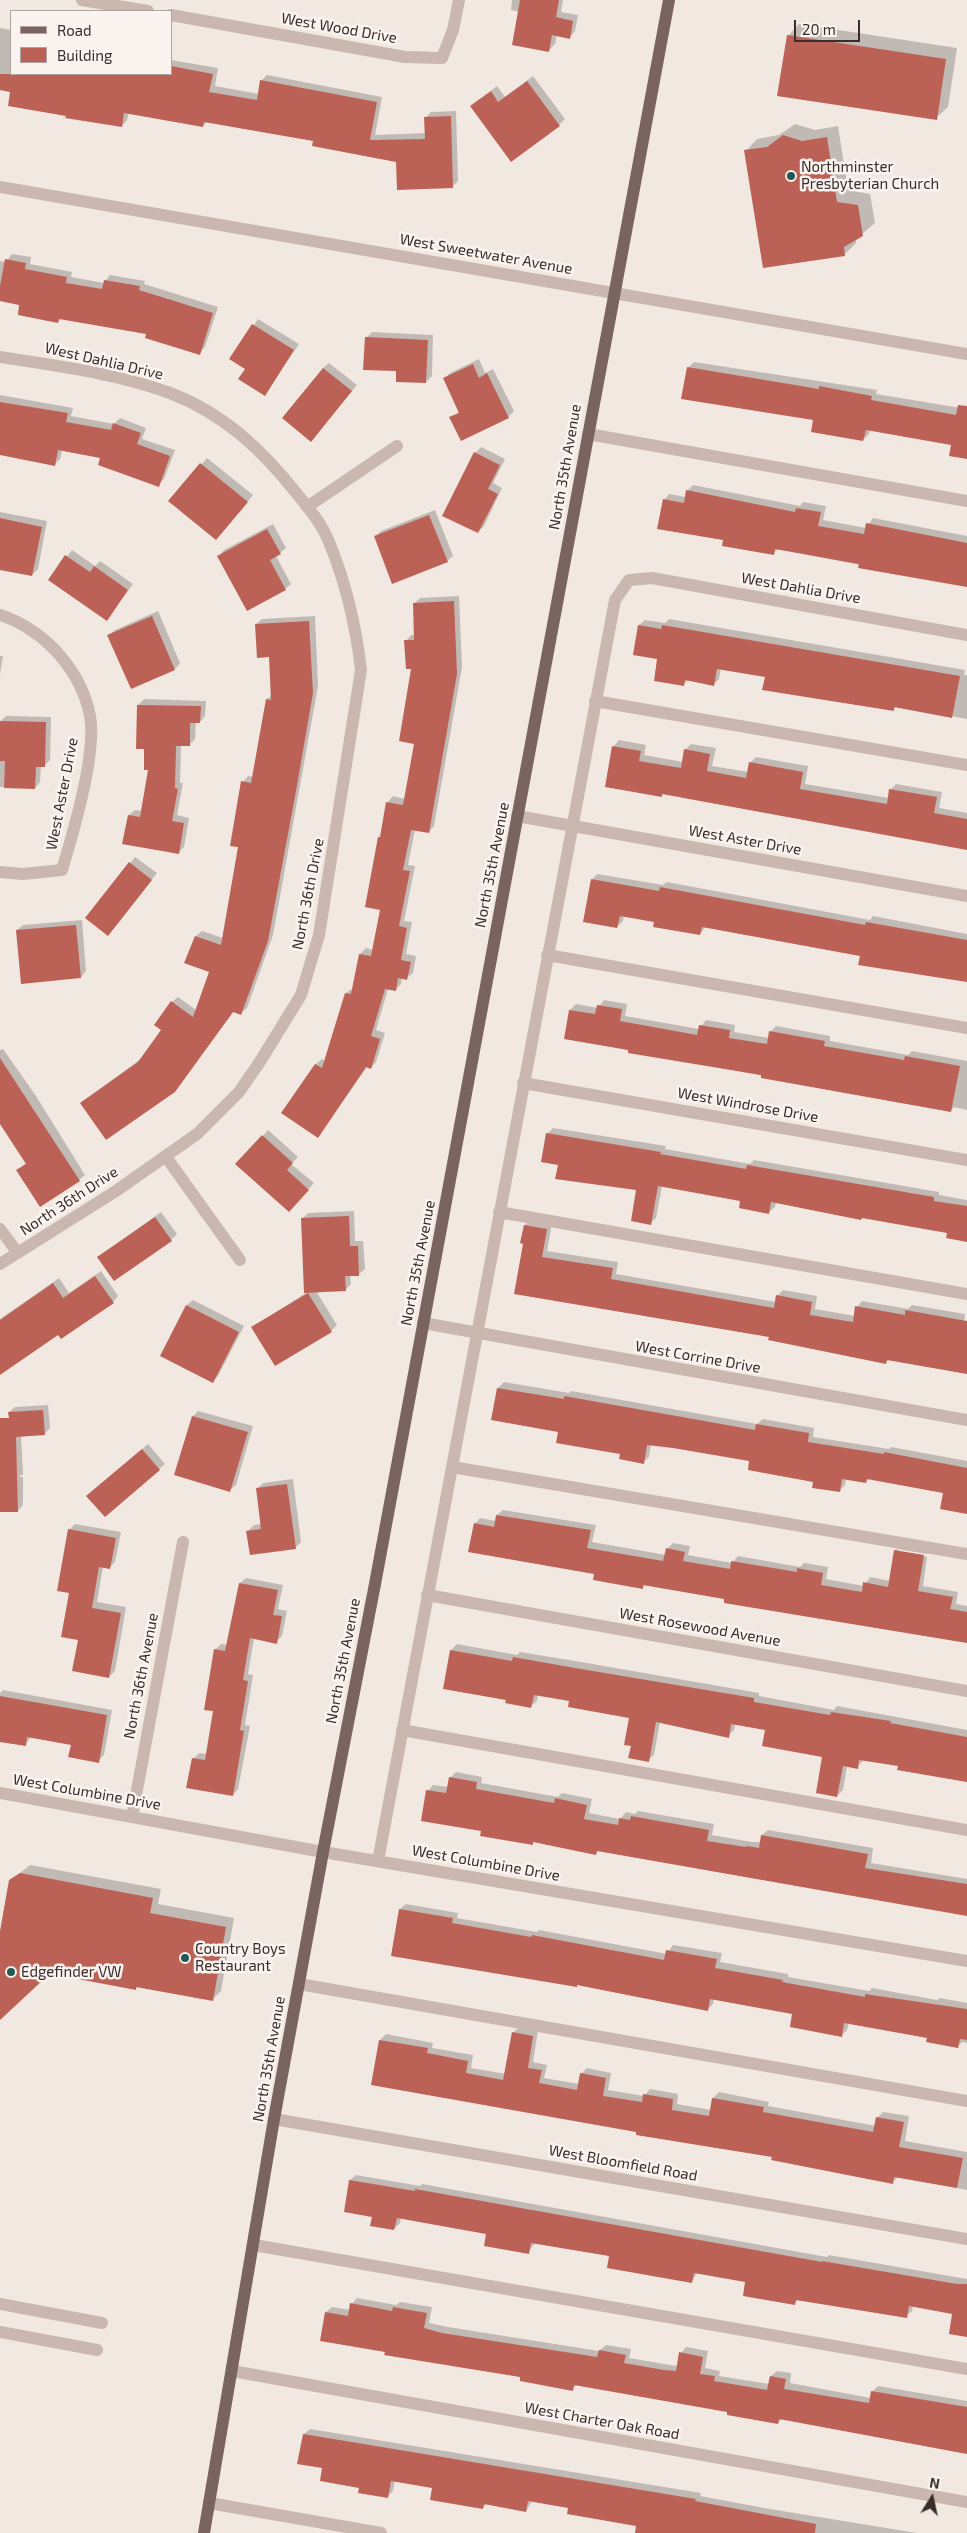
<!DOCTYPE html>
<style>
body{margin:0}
#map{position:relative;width:967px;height:2533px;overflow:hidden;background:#f2e8e2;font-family:"Exo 2",sans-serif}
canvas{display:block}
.legend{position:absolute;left:10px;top:10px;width:162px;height:65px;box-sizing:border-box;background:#faf3ef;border:1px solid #ada4a1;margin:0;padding:6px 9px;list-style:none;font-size:15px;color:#392e2c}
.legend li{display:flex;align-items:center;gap:10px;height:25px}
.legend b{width:25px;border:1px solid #ada4a1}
.north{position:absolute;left:907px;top:2473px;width:50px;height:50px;-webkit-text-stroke:4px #faf3ef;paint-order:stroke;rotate:10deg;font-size:14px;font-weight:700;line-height:20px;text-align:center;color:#392e2c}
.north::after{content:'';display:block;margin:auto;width:18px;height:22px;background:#392e2c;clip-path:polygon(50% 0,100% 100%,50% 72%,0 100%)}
.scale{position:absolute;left:794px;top:20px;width:66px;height:22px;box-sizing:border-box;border:2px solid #392e2c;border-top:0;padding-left:6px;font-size:15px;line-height:18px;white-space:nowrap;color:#392e2c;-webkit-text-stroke:4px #faf3ef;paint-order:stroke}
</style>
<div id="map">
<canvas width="967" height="2533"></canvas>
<ul class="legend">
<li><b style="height:6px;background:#79645f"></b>Road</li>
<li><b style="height:14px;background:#bc6156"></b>Building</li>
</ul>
<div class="north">N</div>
<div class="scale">20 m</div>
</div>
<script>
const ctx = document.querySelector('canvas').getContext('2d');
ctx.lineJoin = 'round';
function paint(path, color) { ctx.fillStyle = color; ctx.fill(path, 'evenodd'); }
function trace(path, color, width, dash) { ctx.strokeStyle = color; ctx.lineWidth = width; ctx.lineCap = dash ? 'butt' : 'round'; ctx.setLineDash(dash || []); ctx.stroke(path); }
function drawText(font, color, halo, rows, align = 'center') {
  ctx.font = font + ' "Exo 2",sans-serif'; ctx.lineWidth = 5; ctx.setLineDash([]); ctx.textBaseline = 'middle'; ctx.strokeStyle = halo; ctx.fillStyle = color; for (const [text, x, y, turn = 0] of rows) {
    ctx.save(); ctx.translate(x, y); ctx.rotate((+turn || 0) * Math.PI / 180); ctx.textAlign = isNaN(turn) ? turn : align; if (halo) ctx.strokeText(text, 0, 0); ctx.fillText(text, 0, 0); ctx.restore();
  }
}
paint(new Path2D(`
 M512,0H563L561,12L578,15L575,31L570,37L557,35L555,44L549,50L519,12L511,10Z
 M799,24L957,48L948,107L936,118L788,36Z
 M0,28L11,30V74H171V60L218,68L215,86L259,94L261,81L267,75L382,97L375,135L426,133L425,118L431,112L456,111L458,181L452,187L397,161L314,140L207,122L203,126L129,113L127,120L122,126L0,89Z
 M533,76L565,119L559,125L478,101L497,86L505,97Z
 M795,124L815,130L838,126L848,190L870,194L875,223L856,239V243L845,254L746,151L757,139L779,135Z
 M12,254L31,257L30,264L72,272L71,277L104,283L110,275L145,281L144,284L218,307L205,347L199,353L148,333L61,318L58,322L21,304L0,300V261L6,262Z
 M258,319L299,344L265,394L246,369L231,359Z
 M372,332L433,335L432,376L426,382L398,370L366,338Z
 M479,359L485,373L493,369L514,411L508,417L451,418L460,411L444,379L450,373Z
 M694,362L877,390L876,394L967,409V457L952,444L870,429L869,434L863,440L688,368Z
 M329,363L357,385L311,440L323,368Z
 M0,395L73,408L71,416L114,424L120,418L146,428L142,439L175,450L164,479L158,485L102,457L62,450L60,459L55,464L0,450Z
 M481,447L505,459L493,483L502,488L484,526L478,532L475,453Z
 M207,458L253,495L222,533L170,501Z
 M693,485L800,506L803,502L826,506L823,520L866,528L873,518L967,536V586L778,549L773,553L724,539L664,500L669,494L686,497L687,491Z
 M435,510L453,556L447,561L375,537L381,531Z
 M0,512L47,521L38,569L32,575L0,569Z
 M273,524L286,548L276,556L291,584L285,589L219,556L224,550Z
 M72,550L95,566L100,561L133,584L107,619L50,580Z
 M459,596L462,667L434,826L429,832L415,829L408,865L415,866L404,921L412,922L406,954L416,956L413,973L407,978H402L401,984L395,990L388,989L376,1030L385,1033L376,1062L371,1068L367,1067L318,1136L283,1113L316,1064L322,1059L325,1061L346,993L353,988L360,954L366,948L373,950L381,909L382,835L388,802L393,796L405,799L415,743L413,667L406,641L411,635H415L414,604L420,598Z
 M158,611L180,663L175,669L132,687L109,635L115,630Z
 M315,616L318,686L273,935L247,1008L241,1013L234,1011L174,1091L81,1103L142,1058L163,1030L172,1002L178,997L196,1010L210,972L196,936L202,931L223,938L240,846L243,782L248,776L254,777L267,699L272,695L270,656L256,624L262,619Z
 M669,619L965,670L964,675H967V719L897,706L893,710L766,676L721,668L719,679L714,684L688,680L683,685L659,658L639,625L645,620L665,623Z
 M0,656H3L0,674Z
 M144,699L206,701L205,716L200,722H196L195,739L189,745H181L180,783H183L177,815L189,818L184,847L178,853L129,815L135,810L142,811L150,769L138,705Z
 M6,716L51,717L50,760L44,766H41L40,782L35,788L0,787V722Z
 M619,740L646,745L644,755L683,762L685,750L691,744L716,748L712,766L749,772L750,763L756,757L808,766L805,784L889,798L891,789L896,784L942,792L939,808L967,813V849L664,793L661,796L607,786L614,746Z
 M135,857L157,873L108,935L86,918Z
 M597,874L663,885L667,882L870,920L873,916L967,934V981L861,955L706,926L700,934L655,921L624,915L623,921L617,927L592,880Z
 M82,920L86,971L81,977L17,930L23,925Z
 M604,1000L627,1004L625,1016L699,1029L706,1020L735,1025L734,1032L769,1038L770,1032L776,1026L830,1036V1041L908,1055L912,1051L967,1061V1110L954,1107L951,1110L885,1099L565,1038L570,1010L576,1004L598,1008Z
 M3,1049L36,1096L85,1175L79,1180L18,1170L26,1163L0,1122V1050Z
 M553,1128L666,1146L665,1149L750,1164L754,1160L939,1192V1195L967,1200V1241L948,1232L776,1202L775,1207L769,1212L742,1200L662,1186L656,1218L651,1223L638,1189L559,1164L547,1134Z
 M268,1130L298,1157L291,1164L314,1183L294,1205L263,1136Z
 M354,1211L355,1241H363L365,1269L359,1274L350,1275L351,1284L345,1290L316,1291L337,1325L331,1331L253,1327L309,1291L302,1219L308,1213Z
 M161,1212L177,1234L171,1240L99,1257Z
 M531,1219L552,1223L547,1251L618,1262L616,1274L776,1302L777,1296L783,1290L817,1296L815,1309L855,1316L857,1307L862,1301L908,1309L912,1305L965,1314L964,1324H967V1372L890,1359L886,1362L770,1336L516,1293L524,1243L525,1225Z
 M101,1271L118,1296L113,1302L58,1333L0,1373V1319L59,1278L69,1293Z
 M193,1300L244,1326L218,1376L212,1382L161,1356L187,1305Z
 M504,1382L569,1393L571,1391L757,1424L763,1419L814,1428L813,1437L889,1449L891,1447L967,1461V1513L945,1492L869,1479L866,1481L846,1478L845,1485L839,1491L751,1460L651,1444L649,1457L643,1462L560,1431L492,1419L498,1388Z
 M48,1405L50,1428L44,1434L21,1436L23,1474L19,1477H23V1505L18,1511H0V1438H11L9,1412L15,1407Z
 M198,1411L253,1426L236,1485L230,1490L193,1416Z
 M148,1444L165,1464L159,1469L94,1490Z
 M293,1479L301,1542L295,1548L248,1531L254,1525L261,1524L257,1489L263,1483Z
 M503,1510L596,1525L592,1542L666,1555L667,1549L673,1543L690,1546L688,1555L732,1563L738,1556L800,1567L804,1563L828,1567L826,1579L864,1586L870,1577L890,1581L895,1551L901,1545L928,1549L927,1554L898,1549V1552L927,1557L923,1586L958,1592L956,1604L967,1606V1642L646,1584L642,1588L596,1573L475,1524L480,1518L496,1521L497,1515Z
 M75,1524L121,1532L115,1562L110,1567L103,1566L97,1602L126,1607L115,1671L109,1677L80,1639L69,1530Z
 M246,1578L283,1585L278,1609L287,1611L282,1636L276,1642L254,1638L248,1674L253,1675L245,1725L250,1726L238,1789L233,1795L193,1759L199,1753L207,1754L215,1710V1650L221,1644L228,1645L240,1583Z
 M457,1644L517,1655L520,1652L581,1662L759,1693V1696L834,1710L837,1706L967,1730V1782L898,1769L899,1765L864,1760L857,1767L847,1766L843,1790L837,1796L824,1756L766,1729L735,1724L734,1730L728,1736L660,1722L654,1755L648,1760L632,1745L630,1717L570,1700L538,1694L537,1701L531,1706L507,1699L451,1650Z
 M3,1690L112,1710L104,1755L98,1761L72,1744L31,1737L25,1745L0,1741V1693Z
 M456,1772L482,1777L481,1783L558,1797L562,1793L592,1799L589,1813L620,1819L626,1812L635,1814L638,1811L714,1824L712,1835L752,1842H761L762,1835L768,1830L873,1848L871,1863L967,1879V1915L599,1850L596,1853L534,1841L532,1843L482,1830L428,1791L433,1785L449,1787L450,1778Z
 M30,1865L161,1889L158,1904L234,1918L221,1991L212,2000L138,1986L136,1989L57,1973L42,1979L0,2018V1935L10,1881Z
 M406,1904L458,1913L457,1918L537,1932L539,1930L667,1954L673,1945L722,1953L720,1962L788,1974V1977L869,1991L872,1988L937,2000L940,1998L967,2003V2043L962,2042L958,2046L928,2037L849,2023L847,2030L842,2035L794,2013L714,1998L713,2004L707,2010L578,1984L576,1986L400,1909Z
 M519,2027L538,2030L533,2062L547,2065L544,2078L579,2084L581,2074L587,2068L611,2073L608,2090L644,2096L650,2089L678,2094L677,2104L711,2110L713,2098L719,2092L769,2102L768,2106L876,2126L877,2118L883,2112L909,2116L905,2141L967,2152V2190L898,2177L892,2183L773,2156L373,2084L380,2040L386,2034L433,2043L432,2048L473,2055L471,2068L506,2074L513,2033Z
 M356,2175L420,2186L422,2184L827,2257L829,2255L967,2279V2336L954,2313L913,2306L912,2311L906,2316L798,2300L794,2303L747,2281L698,2272L691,2282L611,2254L535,2243L528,2252L487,2233L401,2218L400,2223L394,2229L373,2216L350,2180Z
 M357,2298L396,2305L400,2302L432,2307L429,2323L448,2327L599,2351L606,2345L631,2349L629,2358L670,2365L678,2366L681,2353L686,2347L708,2351L705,2368L720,2371L719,2376L769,2384L771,2376L777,2371L791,2373L790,2383L871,2398L872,2392L878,2386L967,2401V2453L783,2418L778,2423L729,2411L578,2384L572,2389L522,2376L386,2351L326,2312L332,2307L350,2310L352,2304Z
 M310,2429L701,2493L700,2496L770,2509L917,2533H636L638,2525L570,2507L532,2501L526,2511L487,2504L482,2508L433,2487L395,2480L393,2491L387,2497L360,2487L324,2467L304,2434Z`), '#0003');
paint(new Path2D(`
 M520,0H559L556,17L573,21L570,39L552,35L549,52L512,45Z
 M787,35L946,59L937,120L777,96Z
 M171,66L213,74L209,92L257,100L260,80L377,102L370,140L425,139L424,117L451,116L453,188L397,190L396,162L312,146L313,141L204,122L203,127L124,113L122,127L65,118L66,116L8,106L10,92L0,90V74H171Z
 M527,81L560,126L511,162L470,106L491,91L498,102Z
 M783,135L802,141L827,137L837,202L858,205L863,236L844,247L845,256L763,268L744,150L767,147Z
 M5,259L26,263L25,269L67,277L66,283L102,289L104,280L140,286L139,290L213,313L200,355L145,338L146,334L59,319L58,323L18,315L19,305L0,301V286Z
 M252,324L294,350L265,396L238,379L245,369L229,359Z
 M365,337L428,340L426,383L396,382V371L363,370Z
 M473,364L479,378L487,373L509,418L461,441L449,417L459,413L443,378Z
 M687,367L819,389V386L872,396L871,400L956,415L958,405L967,406V459L949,456L951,445L866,430L863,441L811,432L813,420L681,399Z
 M323,368L352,391L311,442L282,418Z
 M0,402L68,413L66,422L111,430L113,423L141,433L137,444L170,456L159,487L98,465L100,458L58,450L55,466L0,455Z
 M474,452L500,465L488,489L498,494L478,533L442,516Z
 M200,463L248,502L216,540L168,501Z
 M686,490L795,512L796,508L821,512L818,526L864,534L866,523L967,543V587L858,568L859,564L775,549L774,555L722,546L723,540L657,529L663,499L684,503Z
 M429,515L448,562L392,584L374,536Z
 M0,518L42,527L32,576L0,570Z
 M267,529L281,554L270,560L286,590L247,611L217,556Z
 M65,555L90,572L94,566L128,590L107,621L48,580Z
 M454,601L457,674L429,833L411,830L403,870L410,871L399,926L407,928L401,960L411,962L407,980L398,978L396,991L385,989L371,1036L380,1039L371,1069L366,1067L318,1138L281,1113L315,1064L322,1068L345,993L351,994L359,954L371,956L380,910L365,907L378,837H380L386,802L403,805L414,744L399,741L411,669H406L404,640H414L413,603Z
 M152,616L175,670L131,689L107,635Z
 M309,621L313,693L296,791L268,941L241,1015L233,1012L175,1092L106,1140L80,1103L138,1062L161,1030L154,1025L171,1001L193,1017L209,972L184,963L195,936L221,945L238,847L230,846L241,781L251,783L266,699L271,700L269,657L257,658L255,624Z
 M638,625L661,629L662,625L960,676L952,718L894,707V711L762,690L765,677L717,669L714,686L685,680L684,686L654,681L657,659L633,655Z
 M137,705L201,706L200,723H190V746H176L175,788L178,789L172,821L184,823L179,854L122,844L128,815L140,817L148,770H144V749H136Z
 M0,721L46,722L45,767H36L35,789L4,788L5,761H0Z
 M612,746L641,751L639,761L681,768L684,749L710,754L707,771L746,778L749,762L803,772L800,789L887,804L889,789L937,797L934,813L967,819V850L662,794V797L605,787Z
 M129,862L152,880L108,936L85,918Z
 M591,879L659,891L660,887L865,925L866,922L967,940V982L858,965L860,956L702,927L700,935L653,927L654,922L620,916L617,928L583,922Z
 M76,925L81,978L21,984L16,930Z
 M597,1005L622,1009L620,1021L697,1035L699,1025L730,1030L729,1038L767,1044L769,1031L825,1041L824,1046L904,1060L905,1056L960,1066L951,1112L761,1078V1075L628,1053V1050L564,1039L569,1010L595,1014Z
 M0,1058L80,1181L40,1207L16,1170L26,1164L0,1124Z
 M546,1133L661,1152L660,1154L746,1169L747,1165L934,1197V1201L967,1206V1242L946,1238L947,1233L862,1218L861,1220L771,1202L769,1214L739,1208L740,1201L658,1186L651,1225L631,1221L636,1190L555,1179L558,1165L541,1162Z
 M262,1135L293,1163L287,1170L309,1190L289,1212L235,1164Z
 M349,1216L350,1246H358L359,1276H345L346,1291L304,1293L301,1218Z
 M155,1217L172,1241L114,1281L97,1257Z
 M524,1225L547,1229L542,1257L613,1268L611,1279L774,1308L776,1295L812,1302L810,1315L853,1322L855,1306L905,1315V1310L967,1321V1374L887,1360L886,1364L768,1340L769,1337L514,1294L523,1244L520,1243Z
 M95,1276L114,1303L61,1339L58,1335L0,1375V1320L53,1283L63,1298Z
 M308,1293L332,1332L275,1366L251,1327Z
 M186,1305L239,1332L213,1383L160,1356Z
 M497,1388L564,1399V1396L755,1430L756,1424L809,1433L808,1442L884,1454V1452L967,1468V1514L940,1509L943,1493L867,1479L866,1483L842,1479L840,1492L812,1488L813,1482L748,1470L749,1461L673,1448L647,1445L644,1464L619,1459L620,1454L556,1443L558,1432L491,1420Z
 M43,1410L45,1435L16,1437L18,1512H0V1418H9L8,1412Z
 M192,1416L248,1432L230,1492L174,1475Z
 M142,1449L160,1470L105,1517L86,1496Z
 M287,1484L296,1549L250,1555L246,1531L261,1529L256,1488Z
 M496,1515L591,1530L587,1548L663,1561L666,1548L685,1552L683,1561L730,1569L731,1561L797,1572V1568L823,1573L821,1585L862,1592L863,1582L888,1587L894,1550L924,1555L918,1591L953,1597L950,1609L967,1612V1643L724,1603V1599L643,1585V1589L593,1580L594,1574L468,1552L474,1523L494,1527Z
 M68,1529L116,1538L110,1569L99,1567L92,1608L121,1613L109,1678L72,1671L78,1640L61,1637L69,1593L57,1591Z
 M239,1583L278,1590L273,1615L282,1616L277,1644L250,1638L243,1680L248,1681L240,1730L244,1731L233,1796L186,1788L192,1758L205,1760L213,1711L204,1710L214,1649L225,1651Z
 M450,1650L512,1661L513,1657L575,1668L754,1698V1702L830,1715L831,1712L891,1721L890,1723L967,1737V1782L897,1770L898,1766L859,1760L858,1769L843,1766L837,1797L816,1793L822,1757L762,1746L765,1730L731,1724L729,1738L656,1722L649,1762L628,1758L631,1746L624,1745L629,1718L568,1707L569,1701L534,1695L531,1708L505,1703L506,1700L443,1689Z
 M0,1696L107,1715L99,1763L68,1757L71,1745L27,1737L26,1746L0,1742Z
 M449,1777L477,1782L476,1789L554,1803L555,1798L587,1805L584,1819L618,1825L619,1818L630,1820L631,1816L709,1830L707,1841L746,1847L747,1846L759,1848L761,1835L868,1854L865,1868L967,1884V1916L597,1851L596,1855L533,1842V1845L480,1836L481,1831L421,1821L426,1790L446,1793Z
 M20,1873L153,1898L150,1913L226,1927L213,2001L136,1987V1990L57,1975L43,1980L0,2020V1931L9,1880Z
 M399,1909L453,1918L452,1923L531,1937L532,1935L664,1960L666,1950L717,1959L715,1968L783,1980L782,1982L865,1997V1994L967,2009V2040L960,2039L958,2048L926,2042L927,2038L844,2023L842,2037L790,2027L792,2014L710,1999L708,2011L577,1985V1987L391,1956Z
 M512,2032L533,2036L528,2068L542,2070L539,2083L577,2090L580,2073L606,2078L603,2096L642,2102L643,2094L673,2099L672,2110L709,2116L712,2098L764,2107L763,2112L873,2132L876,2117L904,2122L899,2147L963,2158L957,2188L894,2177L893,2184L771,2160L772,2157L636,2135V2132L371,2085L379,2040L428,2048L427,2053L468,2061L466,2073L503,2080Z
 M349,2180L415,2191V2189L822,2262V2261L957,2284H967V2337L949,2334L952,2314L909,2306L907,2318L796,2300L795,2305L743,2296L745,2282L694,2273L692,2283L607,2268L609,2256L531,2243L529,2254L484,2246L486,2234L397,2218L394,2230L370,2226L372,2217L344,2212Z
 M350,2303L392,2311L393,2307L427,2313L424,2328L442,2333L597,2357L599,2350L626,2355L624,2363L664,2370L676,2371L679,2352L703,2357L700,2374L715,2376L714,2381L767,2390L770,2376L786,2379L784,2389L869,2403L871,2391L967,2407V2454L779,2419L778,2424L727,2415V2412L574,2385L573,2391L520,2381V2377L384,2355L385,2352L320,2341L325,2312L348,2316Z
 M303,2434L696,2499L695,2501L816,2524L815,2533H635L636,2526L567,2514L568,2508L528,2501L526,2512L484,2504L483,2509L430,2500L432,2488L391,2481L388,2498L358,2493L359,2488L320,2481L322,2468L297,2464Z`), '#bc6156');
trace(new Path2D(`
 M82,0L148,11
 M171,15L405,57L442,58L453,30L459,0
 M0,187L967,354
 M0,357C56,366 116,373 170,393C225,414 263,451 298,495C310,510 322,524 329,542C346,583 356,627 361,670L319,935L301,995L261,1060L239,1092L197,1134L116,1191L0,1264
 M588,434L967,501
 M307,507L397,446
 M0,615C23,622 47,639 62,658C76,675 86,695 90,716C97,753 73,833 62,870L23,874L0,872
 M595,701L967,765
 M517,816L967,896
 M547,955L967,1028
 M523,1083L967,1160
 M166,1157L240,1260
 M499,1212L967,1294
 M0,1229L18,1253
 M423,1323L967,1420
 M452,1467L967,1554
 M427,1595L967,1691
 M402,1730L967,1830
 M0,1793L323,1852L967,1961
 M132,1817L183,1542
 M378,1861L615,600L629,580L652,578L967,635
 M299,1984L967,2101
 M274,2119L967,2239
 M254,2245L967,2369
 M0,2304L102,2323
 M0,2332L97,2350
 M232,2371L967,2502
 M209,2503L381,2533`), '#cab7af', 12);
trace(new Path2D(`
 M204,2533L274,2119L323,1852L375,1584L669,0`), '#79645f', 12);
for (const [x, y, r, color] of [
 [791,176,5,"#255854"],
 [185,1958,5,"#255854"],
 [11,1972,5,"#255854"]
]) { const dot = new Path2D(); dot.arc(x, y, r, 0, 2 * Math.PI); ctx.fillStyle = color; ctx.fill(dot); trace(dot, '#faf3ef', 2); }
drawText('15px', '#392e2c', '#faf3ef', [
 ["West Wood Drive",339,28,10],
 ["West Sweetwater Avenue",486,254,10],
 ["West Dahlia Drive",104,361,13],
 ["North 35th Avenue",565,467,-80],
 ["West Dahlia Drive",801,588,10],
 ["West Aster Drive",62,794,-79],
 ["West Aster Drive",745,840,10],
 ["North 35th Avenue",492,865,-79],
 ["North 36th Drive",308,894,-79],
 ["West Windrose Drive",748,1105,10],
 ["North 36th Drive",69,1201,-33],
 ["North 35th Avenue",418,1263,-79],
 ["West Corrine Drive",698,1357,10],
 ["West Rosewood Avenue",700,1627,10],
 ["North 35th Avenue",343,1661,-79],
 ["North 36th Avenue",141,1676,-79],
 ["West Columbine Drive",87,1792,10],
 ["West Columbine Drive",486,1863,10],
 ["North 35th Avenue",269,2059,-80],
 ["West Bloomfield Road",623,2163,10],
 ["West Charter Oak Road",602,2421,10]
]);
drawText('15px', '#392e2c', '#faf3ef', [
 ["Northminster",801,167],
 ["Presbyterian Church",801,184],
 ["Country Boys",195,1949],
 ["Restaurant",195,1966],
 ["Edgefinder VW",21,1972]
], 'left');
</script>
